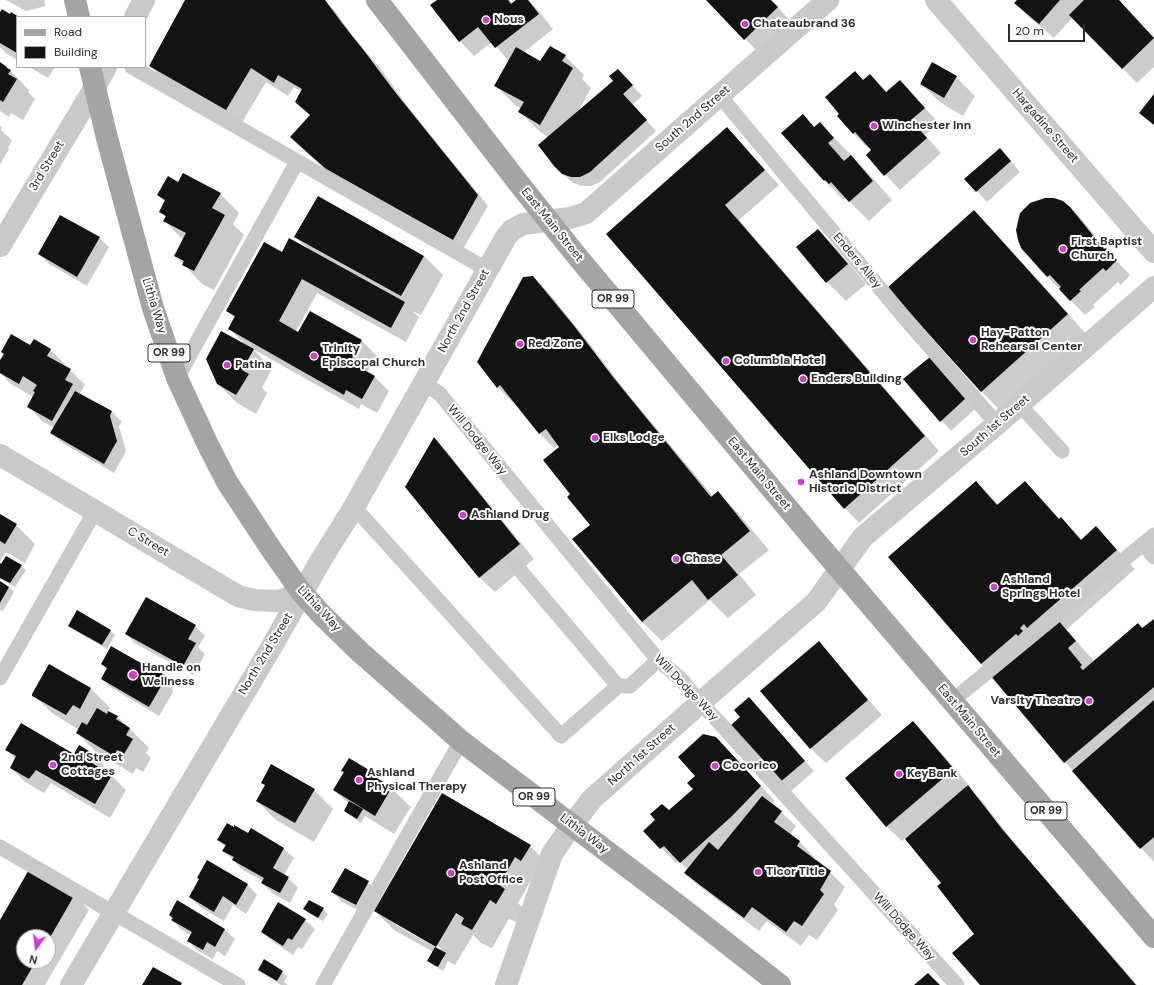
<!DOCTYPE html>
<style>
body{margin:0}
#map{position:relative;width:1154px;height:985px;overflow:hidden;background:#fff;font-family:"DM Sans",sans-serif}
canvas{display:block}
.legend{position:absolute;left:16px;top:16px;width:130px;height:52px;box-sizing:border-box;background:#fff;border:1px solid #ababab;margin:0;padding:5px 7px;list-style:none;font-size:12px;color:#2c2c2c}
.legend li{display:flex;align-items:center;gap:8px;height:20px}
.legend b{width:20px;border:1px solid #ababab}
.north{position:absolute;left:16px;top:929px;width:40px;height:40px;box-sizing:border-box;background:#fff;border:1px solid #ababab;border-radius:50%;rotate:194deg;font-size:11px;font-weight:700;line-height:16px;text-align:center;color:#2c2c2c}
.north::after{content:'';display:block;margin:auto;width:14px;height:18px;background:#d63bce;clip-path:polygon(50% 0,100% 100%,50% 72%,0 100%)}
.scale{position:absolute;left:1008px;top:24px;width:77px;height:18px;box-sizing:border-box;border:2px solid #2c2c2c;border-top:0;padding-left:5px;font-size:12px;line-height:14px;white-space:nowrap;color:#2c2c2c;-webkit-text-stroke:3px #fff;paint-order:stroke}
</style>
<div id="map">
<canvas width="1154" height="985"></canvas>
<ul class="legend">
<li><b style="height:5px;background:#a4a4a4"></b>Road</li>
<li><b style="height:11px;background:#131313"></b>Building</li>
</ul>
<div class="north">N</div>
<div class="scale">20 m</div>
</div>
<script>
const ctx = document.querySelector('canvas').getContext('2d');
ctx.lineJoin = 'round';
function paint(path, color) { ctx.fillStyle = color; ctx.fill(path, 'evenodd'); }
function trace(path, color, width, dash) { ctx.strokeStyle = color; ctx.lineWidth = width; ctx.lineCap = dash ? 'butt' : 'round'; ctx.setLineDash(dash || []); ctx.stroke(path); }
function drawText(font, color, halo, rows, align = 'center') {
  ctx.font = font + ' "DM Sans",sans-serif'; ctx.lineWidth = 4; ctx.setLineDash([]); ctx.textBaseline = 'middle'; ctx.strokeStyle = halo; ctx.fillStyle = color; for (const [text, x, y, turn = 0] of rows) {
    ctx.save(); ctx.translate(x, y); ctx.rotate((+turn || 0) * Math.PI / 180); ctx.textAlign = isNaN(turn) ? turn : align; if (halo) ctx.strokeText(text, 0, 0); ctx.fillText(text, 0, 0); ctx.restore();
  }
}
paint(new Path2D(`
 M6,0H44L46,6L26,11Z
 M186,0H324L336,12L351,34L380,68L409,108L488,206L463,249L341,184L306,152L292,137L311,115L302,92L294,87L288,96L266,82L241,124L165,80L150,66Z
 M438,0H510L513,4L518,0H528L538,10L553,29L523,53L541,63L565,56L584,75L582,79L591,88L578,112L614,81L618,70L642,96L632,105L656,131L600,182L591,186H582L573,183L554,165L548,137L539,131L520,112L521,109L515,105L496,86L509,61L492,42L474,56L460,41Z
 M707,0H771L792,23L760,54Z
 M1015,0H1118L1154,38V67L1137,83L1073,17L1054,38L1030,18L1015,3L1017,2Z
 M0,14L17,17V60L7,54L0,47Z
 M0,64L7,67L26,87L29,90L28,92L35,99L23,120L11,113L9,117L0,111Z
 M29,67H55L48,78Z
 M956,77L975,96L963,116L941,103L921,84Z
 M863,81L886,93L900,81L939,123L925,135L941,153L900,190L867,155L873,150L869,146L868,148L853,133Z
 M803,115L815,128L820,123L870,175L892,200L869,221L849,201L848,202L845,198L844,200L825,181L783,133Z
 M0,126L2,128L1,130L12,140L8,148L9,149L0,165Z
 M727,129L779,185L739,220L939,451L859,523L845,508L607,234Z
 M1009,159L1020,172L987,202L966,179Z
 M179,183L220,194L239,213L233,224L244,235L214,290L202,284L176,256L183,240L164,220L166,218L160,211L165,202L158,195Z
 M1070,207L1085,223L1106,250L1130,275L1121,285L1118,282L1093,305L1095,307L1085,315L1048,277L1022,247Z
 M974,211L993,230L1086,334L1001,411L982,392L889,288Z
 M818,230L837,249L866,284L846,301L827,282Z
 M296,237L424,256L443,275L421,315L412,311L419,317L406,342L317,293L296,331L299,333L310,312L362,341L377,356L367,372L375,377L389,391L377,413L361,404L359,409L253,349L272,369L262,388L267,393L256,414L237,403L218,384L245,345L230,329L235,319L227,311L282,253L308,249Z
 M99,238L109,247L87,286L49,264L39,254Z
 M533,277L548,292L589,343L627,393L713,496L718,493L737,512L769,550L739,574L756,595L728,618L710,600L662,641L642,622L591,525L571,494L561,447L559,445L554,448L540,434L514,401L512,402L498,387L478,362Z
 M30,347L50,350L65,364L64,366L70,370L85,385L80,393L85,397L112,412L122,422L119,426L126,451L114,473L61,442L52,433L54,428L42,421L28,406L33,397L11,384L0,373V362Z
 M930,359L975,409L951,431L905,380Z
 M434,438L448,453L534,559L495,592L480,578L407,487Z
 M976,482L999,505L1025,483L1060,520L1061,519L1082,540L1096,527L1135,569L1066,630L1094,661L1143,629L1154,620V862L1141,848L1065,762L992,675L981,664Z
 M0,516L16,525L35,544L25,563L6,552L0,561Z
 M0,564L21,566L26,570L15,587L0,579Z
 M0,582L9,587L14,592L3,611L0,610Z
 M69,626L110,630L115,635L107,649L74,630Z
 M195,626L205,636L198,647L205,654L193,675L136,644L126,634Z
 M102,664L153,672L161,671L171,681L173,692L159,716L112,688L102,679L107,669Z
 M49,666L91,689L110,708L108,711L118,717L149,748L146,753L151,758L143,772L136,768L133,774L96,752L77,733L79,730L52,713L33,694Z
 M853,682L882,715L826,763L811,749L761,691Z
 M749,698L814,771L790,792L780,782L742,717Z
 M913,723L927,737L968,784L966,786L982,801L1016,845L1137,985H982L975,934L942,883L905,838L902,841L887,827L846,779Z
 M716,738L775,801L771,804L781,812L796,826L790,835L800,842L814,857L813,859L830,872L845,887L834,905L838,910L817,940L809,935L801,946L767,921L759,931L700,887L685,873L688,870L679,860L676,863L645,831L669,812L694,789L696,776Z
 M80,747L94,755L108,770L107,773L111,775L126,790L110,818L51,783L44,793L25,782L11,768L16,759L7,750L75,755Z
 M349,759L369,771L379,781L391,788L411,807L394,834L365,816L361,823L349,815L345,811L349,804L334,790L344,773L342,770Z
 M262,783L314,790L333,809L314,842L276,820L257,801L266,786Z
 M234,828L249,834L251,829L284,849L294,858L284,875L298,887L290,903L272,893L262,883L263,881L243,870L223,850L225,847L219,840Z
 M530,846L549,865L534,875L518,903L524,909L516,922L509,919L492,948L481,943L473,935L455,965L448,961L443,971L438,968L444,958H442L436,967L433,965L428,961L433,952L394,930L375,911ZM396,923L441,948L440,950L396,925Z
 M207,862L248,885L257,895L246,914L233,905L224,921L200,907L190,897L200,880Z
 M368,882L378,892L366,914L342,902L333,892Z
 M74,895L89,910L45,985H0V922ZM24,937H48V961H24Z
 M178,902L225,930L235,939L225,956L217,951L213,959L198,951L188,941L191,935L182,930L172,920L173,919L170,915Z
 M305,908L323,909L328,914L323,921L309,913Z
 M305,920L315,929L302,949L298,947L293,955L272,941L262,931Z
 M259,969L282,972L287,976L284,982L288,985H281L264,974Z`), '#0003');
paint(new Path2D(`
 M185,0H325L342,23L365,52L395,92L478,195L453,240L326,169L290,137L310,115L295,102L302,89L278,75L274,83L251,68L226,110L149,66Z
 M437,0H508L511,4L516,0H528L539,14L495,48L478,27L459,42L430,5Z
 M706,0H771L778,7L744,40Z
 M1017,0H1060L1039,24L1014,3Z
 M1084,0H1119L1154,38L1122,69L1069,15Z
 M2,9L10,14L11,12L19,17H17V53L0,43V12Z
 M550,46L566,55L562,61L573,68L540,125L518,112L524,102L494,86L516,47L540,61Z
 M0,62L7,67V68L11,70L8,74L17,79L3,102L0,100Z
 M932,62L957,76L944,98L920,84Z
 M618,69L633,85L623,94L647,120L590,172L580,177H571L562,174L554,166L538,145L613,81L609,76Z
 M855,71L863,80L870,74L886,92L900,80L925,108L911,120L927,138L884,176L866,155L871,150L855,132L853,134L837,116L839,114L825,97Z
 M1154,94V125L1139,113Z
 M803,114L814,127L820,122L834,138L828,143L844,161L851,155L873,181L849,202L831,182L829,184L825,180L824,181L781,133Z
 M727,127L765,170L725,205L925,436L844,509L606,234Z
 M1000,148L1011,161L976,192L964,179Z
 M183,173L221,193L212,208L225,215L194,271L182,265L184,261L174,256L186,233L163,221L166,216L159,212L165,200L157,195L168,176L178,182Z
 M318,196L424,256L401,296L294,237Z
 M1045,198H1054L1063,201L1070,207L1104,249L1106,248L1117,260L1106,271L1103,268L1079,290L1081,291L1070,301L1059,289L1061,287L1050,275L1047,277L1021,248L1018,240L1016,230L1020,213L1030,203Z
 M974,210L1068,314L981,392L887,288Z
 M60,215L100,237L77,277L38,254Z
 M818,229L848,264L826,283L796,247Z
 M289,238L405,302L391,328L302,279L279,321L298,332L310,311L362,340L350,362L375,376L362,399L346,390L344,395L228,329L235,316L226,311L264,242L282,252Z
 M533,276L575,327L613,377L711,497L718,491L750,531L721,555L738,575L708,600L692,580L642,622L572,539L590,525L567,497L570,494L543,460L559,447L546,429L539,434L500,385L497,388L477,362L523,277Z
 M221,331L254,349L242,370L249,374L236,395L217,384L206,359Z
 M11,334L30,345L34,339L51,349L47,356L71,369L65,380L73,384L52,421L27,407L35,392L33,391L37,385L23,376L19,384L0,373V360L4,354L1,352Z
 M930,357L966,398L940,422L903,379Z
 M75,391L112,411L110,416L117,441L104,464L50,433Z
 M434,437L520,544L479,578L405,487Z
 M976,481L997,505L1025,481L1059,519L1061,517L1081,540L1096,526L1117,550L1027,628L1024,624L1020,628L1023,631L1018,636L1016,634L981,664L888,557Z
 M0,514L17,524L5,544L0,541Z
 M6,556L22,565L10,583L0,578V563L1,564Z
 M0,581L9,587L0,603Z
 M146,597L196,625L188,639L196,643L183,666L125,634Z
 M77,610L111,630L102,645L68,626Z
 M1057,619L1076,641L1068,648L1082,665L1080,667L1083,670L1138,623L1142,628L1154,619V687L1064,763L990,675Z
 M819,641L868,700L810,749L760,691Z
 M111,646L153,670L156,666L161,670L164,681L149,707L101,679L107,668L101,664Z
 M49,664L91,688L80,709L73,705L66,715L32,696V694Z
 M749,697L805,761L779,783L730,726L740,717L734,710Z
 M1154,700V837L1140,849L1072,771Z
 M97,708L107,714L108,711L118,716L116,719L130,728L126,735L133,739L124,754L117,750L114,756L76,733L82,722L87,725Z
 M913,721L954,769L886,827L845,778Z
 M21,723L74,754L79,745L94,754L90,762L112,775L95,804L36,770L29,779L10,768L16,756L5,750Z
 M703,734L716,737L761,786L732,816L680,863L664,846L660,849L643,831L655,820L650,814L662,804L669,810L693,789L687,783L695,776L678,757Z
 M349,758L369,770L368,773L392,787L375,816L333,790L344,772L341,771Z
 M271,764L315,789L295,823L256,801L265,785L261,783Z
 M968,785L1002,829L1136,985H980L952,953L974,934L937,886L941,883L905,839Z
 M442,793L531,845L521,861L515,857L499,885L505,889L496,904L490,900L472,930L461,924L464,918L456,913L436,947L374,911Z
 M762,796L782,811L774,822L800,841L797,846L831,871L820,890L824,894L802,926L794,921L786,932L752,907L744,918L684,873L709,842L718,850Z
 M349,801L363,809L357,819L344,811Z
 M227,823L234,827V825L248,833L251,828L284,848L273,868L289,877L280,893L261,883L264,878L232,860L234,857L222,851L226,845L217,840Z
 M207,860L248,884L236,905L223,896L214,912L189,897L199,879L197,878Z
 M30,868L75,894L48,941V937H24V961H36L22,985H0V920Z
 M345,868L369,881L356,905L331,892Z
 M177,900L225,929L215,947L207,942L203,950L187,941L192,932L171,920L173,918L169,915Z
 M309,900L324,908L318,918L303,909Z
 M278,902L306,919L292,940L288,938L283,946L261,932Z
 M435,947L446,953L438,967L427,961Z
 M264,959L283,971L277,981L258,970Z
 M153,967L182,983L181,985H142Z
 M928,973L940,985H914Z`), '#131313');
trace(new Path2D(`
 M132,67L488,270
 M720,96L903,316L997,424
 M177,378L297,162
 M424,383L440,394L658,660L682,680L700,703L716,719L957,985
 M1019,404L1062,451
 M354,507L561,736L618,686L513,562
 M1143,544L1154,557
 M0,678L95,511
 M618,686H630L658,660
 M952,701L1154,535
 M0,847L238,985
 M323,985L461,741`), '#c9c9c9', 15);
trace(new Path2D(`
 M936,0L1154,252
 M0,246L95,87
 M0,455L95,511L238,596L254,600L279,601L302,593
 M572,825L592,799L700,703L816,602L863,537L997,424L1154,287
 M71,985L272,646L321,560L354,507L506,237L512,230L523,224L570,218L586,213L828,0`), '#c9c9c9', 22);
trace(new Path2D(`
 M135,17L144,0
 M95,87L106,67
 M506,985L552,854L572,825`), '#c9c9c9', 22);
trace(new Path2D(`
 M75,0L79,17
 M377,0L520,185L576,255L812,537L1154,937
 M90,67L107,138L136,245L153,308L177,378L208,445L227,482L271,549L302,593L322,615L360,652L461,741L679,906L780,985`), '#a4a4a4', 22);
for (const [x, y, r, color] of [
 [486,20,4,"#d63bce"],
 [745,24,4,"#d63bce"],
 [874,126,4,"#d63bce"],
 [1063,249,4,"#d63bce"],
 [973,340,4,"#d63bce"],
 [520,344,4,"#d63bce"],
 [314,356,4,"#d63bce"],
 [726,361,4,"#d63bce"],
 [227,365,4,"#d63bce"],
 [803,379,4,"#d63bce"],
 [595,438,4,"#d63bce"],
 [801,482,4,"#d63bce"],
 [463,515,4,"#d63bce"],
 [676,559,4,"#d63bce"],
 [994,587,4,"#d63bce"],
 [133,675,5,"#d63bce"],
 [1089,701,4,"#d63bce"],
 [53,765,4,"#d63bce"],
 [715,766,4,"#d63bce"],
 [899,774,4,"#d63bce"],
 [359,780,4,"#d63bce"],
 [758,872,4,"#d63bce"],
 [451,873,4,"#d63bce"]
]) { const dot = new Path2D(); dot.arc(x, y, r, 0, 2 * Math.PI); ctx.fillStyle = color; ctx.fill(dot); trace(dot, '#fff', 1.5); }
for (const [x, y, w] of [
 [613,299,42],
 [169,353,42],
 [534,797,42],
 [1046,811,42]
]) { const box = new Path2D(); box.roundRect(x - w / 2, y - 9, w, 18, 3); ctx.fillStyle = '#fff'; ctx.fill(box); trace(box, '#2c2c2c', 1); }
drawText('bold 11px', '#2c2c2c', null, [
 ["OR 99",613,299],
 ["OR 99",169,353],
 ["OR 99",534,797],
 ["OR 99",1046,811]
]);
drawText('bold 12px', '#2c2c2c', '#fff', [
 ["Nous",494,20],
 ["Chateaubrand 36",753,24],
 ["Winchester Inn",882,126],
 ["First Baptist",1071,242],
 ["Church",1071,256],
 ["Hay-Patton",981,333],
 ["Rehearsal Center",981,347],
 ["Red Zone",528,344],
 ["Trinity",322,349],
 ["Episcopal Church",322,363],
 ["Columbia Hotel",734,361],
 ["Patina",235,365],
 ["Enders Building",811,379],
 ["Elks Lodge",603,438],
 ["Ashland Downtown",809,475],
 ["Historic District",809,489],
 ["Ashland Drug",471,515],
 ["Chase",684,559],
 ["Ashland",1002,580],
 ["Springs Hotel",1002,594],
 ["Handle on",142,668],
 ["Wellness",142,682],
 ["Varsity Theatre",1081,701,"right"],
 ["2nd Street",61,758],
 ["Cottages",61,772],
 ["Cocorico",723,766],
 ["Ashland",367,773],
 ["Physical Therapy",367,787],
 ["KeyBank",907,774],
 ["Ashland",459,866],
 ["Post Office",459,880],
 ["Ticor Title",766,872]
], 'left');
drawText('12px', '#2c2c2c', '#fff', [
 ["South 2nd Street",693,119,-41],
 ["Hargadine Street",1045,126,49],
 ["3rd Street",47,166,-59],
 ["East Main Street",552,225,51],
 ["Enders Alley",857,261,50],
 ["Lithia Way",154,306,73],
 ["North 2nd Street",464,311,-61],
 ["South 1st Street",995,426,-41],
 ["Will Dodge Way",477,440,51],
 ["East Main Street",759,474,50],
 ["C Street",148,542,31],
 ["Lithia Way",319,609,47],
 ["North 2nd Street",266,654,-59],
 ["Will Dodge Way",686,688,46],
 ["East Main Street",969,721,50],
 ["North 1st Street",642,755,-42],
 ["Lithia Way",584,834,37],
 ["Will Dodge Way",904,927,48]
]);
</script>
